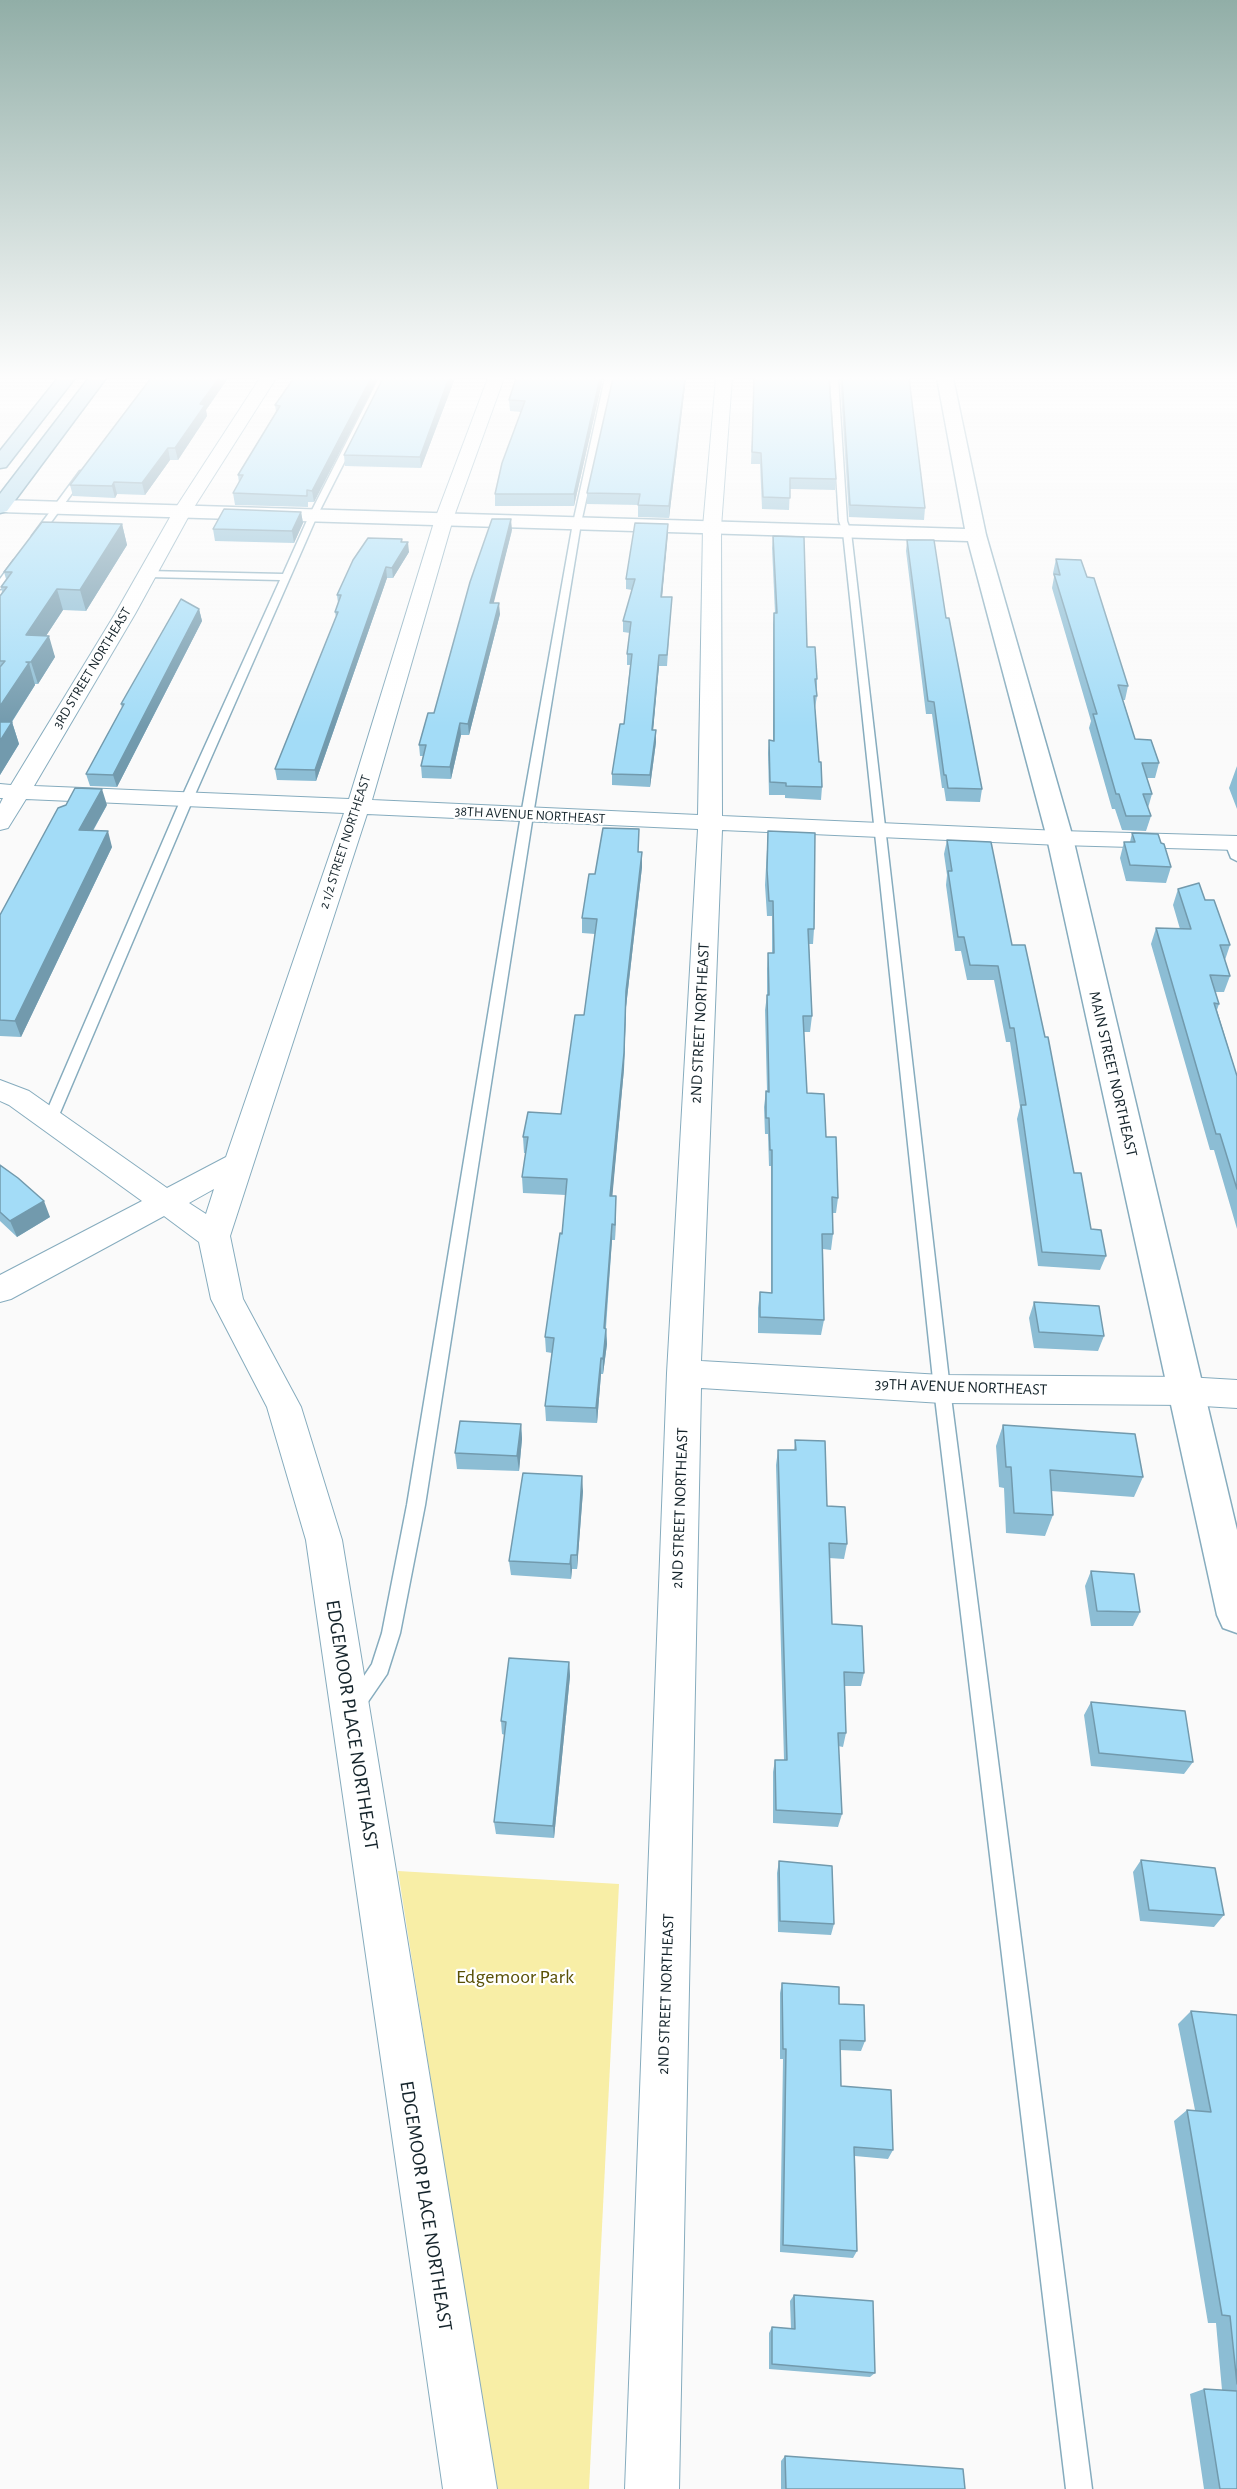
<!DOCTYPE html>
<style>
body{margin:0}
canvas{display:block;background:#fafafa}
</style>
<canvas width="1237" height="2489"></canvas>
<script>
const ctx = document.querySelector('canvas').getContext('2d');
ctx.lineJoin = 'round';
function paint(path, color) { ctx.fillStyle = color; ctx.fill(path, 'evenodd'); }
function trace(path, color, width, dash) { ctx.strokeStyle = color; ctx.lineWidth = width; ctx.lineCap = dash ? 'butt' : 'round'; ctx.setLineDash(dash || []); ctx.stroke(path); }
function drawText(font, color, halo, rows, align = 'center') {
  ctx.font = font + ' "Alegreya Sans",sans-serif'; ctx.lineWidth = 4.5; ctx.setLineDash([]); ctx.textBaseline = 'middle'; ctx.strokeStyle = halo; ctx.fillStyle = color; for (const [text, x, y, turn = 0] of rows) {
    ctx.save(); ctx.translate(x, y); ctx.rotate((+turn || 0) * Math.PI / 180); ctx.textAlign = isNaN(turn) ? turn : align; if (halo) ctx.strokeText(text, 0, 0); ctx.fillText(text, 0, 0); ctx.restore();
  }
}
paint(new Path2D(`
 M398,1871L619,1884L589,2489H495Z`), '#f8eea6');
const service = new Path2D(`
 M379,378H387L317,516L193,799L57,1120L50,1125L45,1123L43,1120L181,799L280,580L147,577L142,574L147,571L283,574L309,516Z
 M605,378H613L581,523L533,815L425,1505L400,1633L387,1674L363,1709L356,1712L349,1709L346,1703L372,1664L382,1633L407,1505L521,815L573,523Z
 M830,378H838L847,521L851,532L950,1389L1092,2489H1066L934,1389L843,532L839,521Z
 M80,471L87,473L38,540H32V536Z
 M14,560L21,562L3,588L0,589V579Z
 M1231,840L1237,844V861L1231,858L1225,843Z`);
const minor = new Path2D(`
 M260,378H276L191,512L135,614L34,786L349,799L435,519L488,378H504L453,519L372,800L698,815L703,527L716,378H732L721,527L722,816L1060,831L1237,836V850L1060,845L722,830L701,1361L942,1375L1186,1377L1237,1380V1408L1186,1405L942,1403L701,1388L679,2489H625L667,1373L698,829L367,814L230,1236L243,1299L301,1407L342,1540L497,2489H443L306,1540L267,1407L211,1299L199,1242L164,1216L11,1299L0,1302V1275L142,1201L9,1105L0,1101V1080L29,1091L167,1188L226,1157L344,813L26,799L8,828L0,830V804L3,798H0V784L11,785L115,614L173,512ZM214,1189L206,1214L189,1203Z`);
const tertiary = new Path2D(`
 M937,378H953L986,535L1073,838L1237,1530V1633L1223,1628L1217,1615L1047,838L968,541L0,512V500L965,529Z`);
const primary = new Path2D(`
 M58,378H75L6,467L0,468V451Z
 M89,378H106L7,511L0,513V494Z`);
trace(service, '#86acbe', 3);
trace(minor, '#86acbe', 2);
trace(tertiary, '#86acbe', 3);
trace(primary, '#4d859f', 3);
paint(service, '#fff');
paint(minor, '#fff');
paint(tertiary, '#fff');
paint(primary, '#a6d5eb');
paint(new Path2D(`
 M151,378H228L206,410L207,416L178,460H170L145,495L117,494L115,498L73,496L70,485Z
 M294,378H378L314,502H308V507L235,505L233,493L239,483L238,475L276,412L275,405Z
 M383,378H455L421,468L345,466L344,455Z
 M603,378L574,506H495V494L521,412L510,411L509,400Z
 M686,378L669,518L638,517V505L587,504V493Z
 M754,378L836,479L835,490L790,489L789,510L762,509L760,464H751Z
 M840,378H909L925,508L924,520L849,517Z
 M301,512L303,523L294,543L215,541L213,529Z
 M122,524L127,545L86,611L63,610L46,636L55,657L38,684H35V685L12,722L19,744L0,775V596L2,592L1,587L6,579L4,572Z
 M668,524L662,597L671,608L667,666H659L653,730L656,742L650,787L612,785V774L624,724L630,665H627V654L630,633L623,632V621L632,590L626,589V579Z
 M512,530L493,603L500,614L469,735H461L451,779L422,778L421,766L423,756H420L419,745L434,713Z
 M773,536L807,647L817,679V696L815,708L819,762L822,787L821,800L785,798V795H769L768,753L769,740L773,741V625L774,613H775L772,548Z
 M907,540L946,618L982,789L980,802L946,801L944,788H942L932,714H926L906,551Z
 M402,542L409,552L393,578H387L316,781L277,780L275,769L336,617L335,612L338,603L337,595Z
 M1056,559L1087,577L1128,686L1125,700H1123L1135,739L1159,763L1155,778H1147L1152,794L1148,808L1151,816L1146,831L1122,830L1115,809H1112L1089,728L1091,721L1052,588L1054,577L1053,573Z
 M199,609L202,621L117,787L90,786L86,774L122,708L121,704Z
 M1237,766V809L1229,788Z
 M107,805L93,831L112,847L21,1037L0,1036V915Z
 M768,831L814,929L813,944H809L812,1016L810,1032H804L807,1093L826,1137L838,1198L836,1213H833V1234L831,1250L823,1249L824,1320L821,1335L758,1333V1308L760,1292L771,1293V1166H769L768,1134H765L764,1107L766,1091H767L765,1010L767,995V969L768,953H772V916H767L765,885Z
 M1132,833L1161,843L1171,867L1166,883L1126,881L1120,858L1124,842H1130Z
 M947,840L1012,945L1074,1173L1091,1229L1106,1256L1100,1270L1038,1266L1017,1119L1020,1107L1010,1042H1006L994,980H967L961,951H955L946,885L947,875L944,854Z
 M639,852L642,867L626,1007L624,1069L612,1196H616L615,1240H612L606,1328L607,1344L603,1374H601L597,1423L546,1421L545,1406L552,1353L546,1352L545,1337L562,1234L566,1195L523,1193L522,1177L526,1153H524L523,1137L561,1114L584,1015L595,934L582,933V918L595,874Z
 M1178,889L1205,900L1230,945L1225,960L1230,976L1224,992H1215L1219,1004L1217,1010L1237,1076V1229L1214,1150H1210L1151,944L1156,928L1180,929L1173,905Z
 M0,1165L50,1217L17,1237L0,1221Z
 M1034,1302L1104,1336L1098,1351L1034,1348L1029,1318Z
 M521,1424L522,1439L519,1471L457,1469L455,1453Z
 M1003,1425L1143,1477L1134,1497L1051,1491L1053,1515L1045,1536L1006,1533L1004,1488L999,1487L996,1446Z
 M795,1440L847,1544L844,1559L829,1558L832,1624L864,1673L861,1686H845L846,1733L843,1747L838,1746L842,1814L838,1827L773,1823V1772L775,1760H784L776,1465L778,1450H794Z
 M583,1491L577,1569H572L571,1579L511,1575L509,1561Z
 M1091,1571L1140,1612L1133,1626H1091L1085,1586Z
 M569,1662L570,1676L554,1838L496,1834L494,1822L505,1735L502,1734L501,1721Z
 M1091,1702L1193,1762L1184,1774L1091,1766L1084,1715Z
 M1141,1860L1224,1915L1214,1927L1140,1921L1133,1872Z
 M779,1861L834,1924L831,1935L778,1932L777,1873Z
 M782,1983L839,2004L865,2041L861,2051L840,2050L841,2086L893,2150L888,2159L855,2156L857,2251L853,2258L780,2252L783,2059H780V1993Z
 M1191,2011L1237,2015V2489H1204L1190,2394L1204,2389L1222,2390L1216,2323H1208L1174,2121L1187,2110H1195L1178,2024Z
 M794,2295L875,2373L870,2377L769,2369V2333L772,2327L791,2329L790,2301Z
 M785,2456L965,2489H781V2461Z`), '#8cbdd4');
paint(new Path2D(`
 M219,378H228L206,410L207,416L178,460L175,448L200,404Z
 M371,378H378L314,502L312,491Z
 M449,378H455L421,468L420,457Z
 M600,378H603L574,506V494Z
 M685,378H686L669,518V506Z
 M168,448L170,460L145,495L142,483Z
 M114,482L117,494L115,498L112,486Z
 M301,512L303,523L294,543L292,531Z
 M511,519L512,530L491,614L490,603Z
 M122,524L127,545L86,611L80,590Z
 M668,524V534L661,608V597Z
 M402,539L403,549L408,542L409,552L393,578L392,568Z
 M386,567L387,578L316,781L315,770Z
 M57,589L63,610L32,657L26,635Z
 M499,603L500,614L469,735L468,724Z
 M199,609L202,621L117,787L113,775Z
 M49,636L55,657L38,684L31,662Z
 M659,655V666L652,742V730Z
 M29,663L35,685L0,740V706Z
 M12,722L19,744L0,775V741Z
 M460,723L461,735L451,779L450,767Z
 M656,730V742L650,787V775Z
 M102,789L107,805L84,846L79,830Z
 M108,831L112,847L21,1037L15,1021Z
 M642,852V867L626,1007L624,1069L611,1211L610,1196L626,991Z
 M616,1196V1211L615,1240V1225Z
 M44,1201L50,1217L17,1237L10,1221Z
 M612,1224V1240L604,1344V1328Z
 M606,1329L607,1344L603,1374V1359Z
 M601,1358V1374L597,1423L596,1408Z
 M521,1424L522,1439L519,1471L517,1456Z
 M582,1476L583,1491L577,1569V1555Z
 M571,1555L572,1569L571,1579L570,1564Z
 M569,1662L570,1676L554,1838L553,1826Z`), '#729aad');
const building = new Path2D(`
 M151,378H219L200,404L205,405L175,448H168L142,483L114,482L112,486L70,485Z
 M294,378H371L312,491L307,490V496L233,493L243,475H238L280,406L275,405Z
 M383,378H449L420,457L344,455Z
 M516,378H600L574,494H495L502,463L525,401L509,400Z
 M613,378H685L669,506L638,505L640,494L587,493Z
 M754,378H829L836,479L790,478V498L763,497L761,453L752,452Z
 M842,378H909L925,508L850,505Z
 M224,509L301,512L292,531L213,529Z
 M492,519H511L490,603H499L468,724L460,723L450,767L421,766L426,745H419L428,713H434L470,582Z
 M42,522L122,524L80,590L57,589L26,635L49,636L31,662H26L29,663L0,706V667L5,661H0V596L7,587H1L12,572H4Z
 M635,523L668,524L661,597H672L667,655H659L652,730H656L650,775L612,774L620,724H624L632,654H627L631,622L623,621L635,579H626Z
 M773,536L804,537L807,647H815L817,679H815L817,696H814L819,762H821L822,787L786,786V783L770,782L769,740L774,741V613H777Z
 M368,538L402,539L401,542H408L392,568L386,567L315,770L275,769L338,612H335L341,595H337L353,560Z
 M907,540H934L946,618H949L982,789L948,788L946,775H944L934,702L928,701Z
 M1056,559L1081,560L1087,577L1094,578L1128,686L1118,685L1135,739L1151,740L1159,763H1142L1152,794H1143L1151,816H1126L1119,794H1116L1093,714H1097L1054,574L1060,575Z
 M181,599L199,609L113,775L86,774L124,704H121Z
 M0,722H12L0,741Z
 M75,788L102,789L79,830L108,831L15,1021L0,1020V915L58,808L66,805Z
 M603,828L639,829L638,852H642L626,991L624,1053L610,1196H616L615,1225L612,1224L604,1328L606,1329L603,1359L601,1358L596,1408L545,1406L554,1338L545,1337L560,1233L562,1234L567,1179L522,1177L528,1137H523L528,1112L561,1114L575,1015H584L597,919L582,918L589,874H595Z
 M768,831L815,833L814,929H808L812,1016H803L807,1093L824,1094L826,1137H836L838,1198L832,1197L833,1234H822L824,1320L760,1317V1292L772,1293V1150H770L769,1118H766V1091L769,1092L767,995H769L768,953H774L773,901H769L767,870Z
 M1132,833L1158,834L1161,843L1164,844L1171,867L1130,865L1124,842H1135Z
 M947,840L991,842L1012,945H1025L1045,1037H1048L1074,1173H1081L1091,1229L1101,1230L1106,1256L1042,1252L1021,1105H1026L1014,1028H1010L998,966L970,965L964,937H958L948,871H952Z
 M1199,883L1205,900H1214L1230,945H1220L1230,976L1210,975L1219,1004L1214,1003L1237,1076V1189L1220,1134H1216L1156,928L1191,929L1178,889Z
 M0,1165L18,1178L44,1201L10,1221L0,1212Z
 M1034,1302L1099,1306L1104,1336L1039,1332Z
 M460,1421L521,1424L517,1456L455,1453Z
 M1003,1425L1135,1434L1143,1477L1050,1470L1053,1515L1014,1513L1011,1467H1006Z
 M795,1440L825,1441L827,1506L845,1507L847,1544L829,1543L832,1624L862,1626L864,1673L844,1672L846,1733H838L842,1814L776,1810L775,1760H787L778,1450H796Z
 M523,1473L582,1476L577,1555H571L570,1564L509,1561Z
 M1091,1571L1134,1574L1140,1612L1097,1611Z
 M509,1658L569,1662L553,1826L494,1822L506,1722L501,1721Z
 M1091,1702L1185,1711L1193,1762L1099,1753Z
 M1141,1860L1215,1868L1224,1915L1149,1910Z
 M779,1861L832,1866L834,1924L780,1921Z
 M782,1983L839,1987V2004L864,2005L865,2041L840,2040L841,2086L891,2090L893,2150L854,2147L857,2251L783,2245L786,2049H783Z
 M1191,2011L1237,2015V2384L1230,2316L1222,2315L1187,2110L1211,2112Z
 M794,2295L873,2301L875,2373L772,2364V2327L795,2329Z
 M1204,2389L1237,2391V2489H1220Z
 M785,2456L963,2469L965,2489H786Z`);
paint(building, '#a3dcf7');
trace(building, '#729aad', 1.5);
const sky = ctx.createLinearGradient(0, 0, 0, 727);
sky.addColorStop(0, '#91aea7');
sky.addColorStop(0.52, '#fdfdfd');
sky.addColorStop(1, '#fdfdfd00');
ctx.fillStyle = sky;
ctx.fillRect(0, 0, 1237, 727);
drawText('14px', '#16252c', '#fff', [
 ["3RD STREET NORTHEAST",92,668,-59],
 ["38TH AVENUE NORTHEAST",530,815,3],
 ["2 1/2 STREET NORTHEAST",345,842,-72]
]);
drawText('16px', '#16252c', '#fff', [
 ["2ND STREET NORTHEAST",700,1023,-87],
 ["MAIN STREET NORTHEAST",1113,1074,77],
 ["39TH AVENUE NORTHEAST",961,1387,2],
 ["2ND STREET NORTHEAST",680,1508,-88],
 ["2ND STREET NORTHEAST",666,1994,-88]
]);
drawText('20px', '#16252c', '#fff', [
 ["EDGEMOOR PLACE NORTHEAST",352,1725,81],
 ["EDGEMOOR PLACE NORTHEAST",426,2206,81]
]);
drawText('20px', '#595005', '#fff', [
 ["Edgemoor Park",515,1977]
]);
</script>
